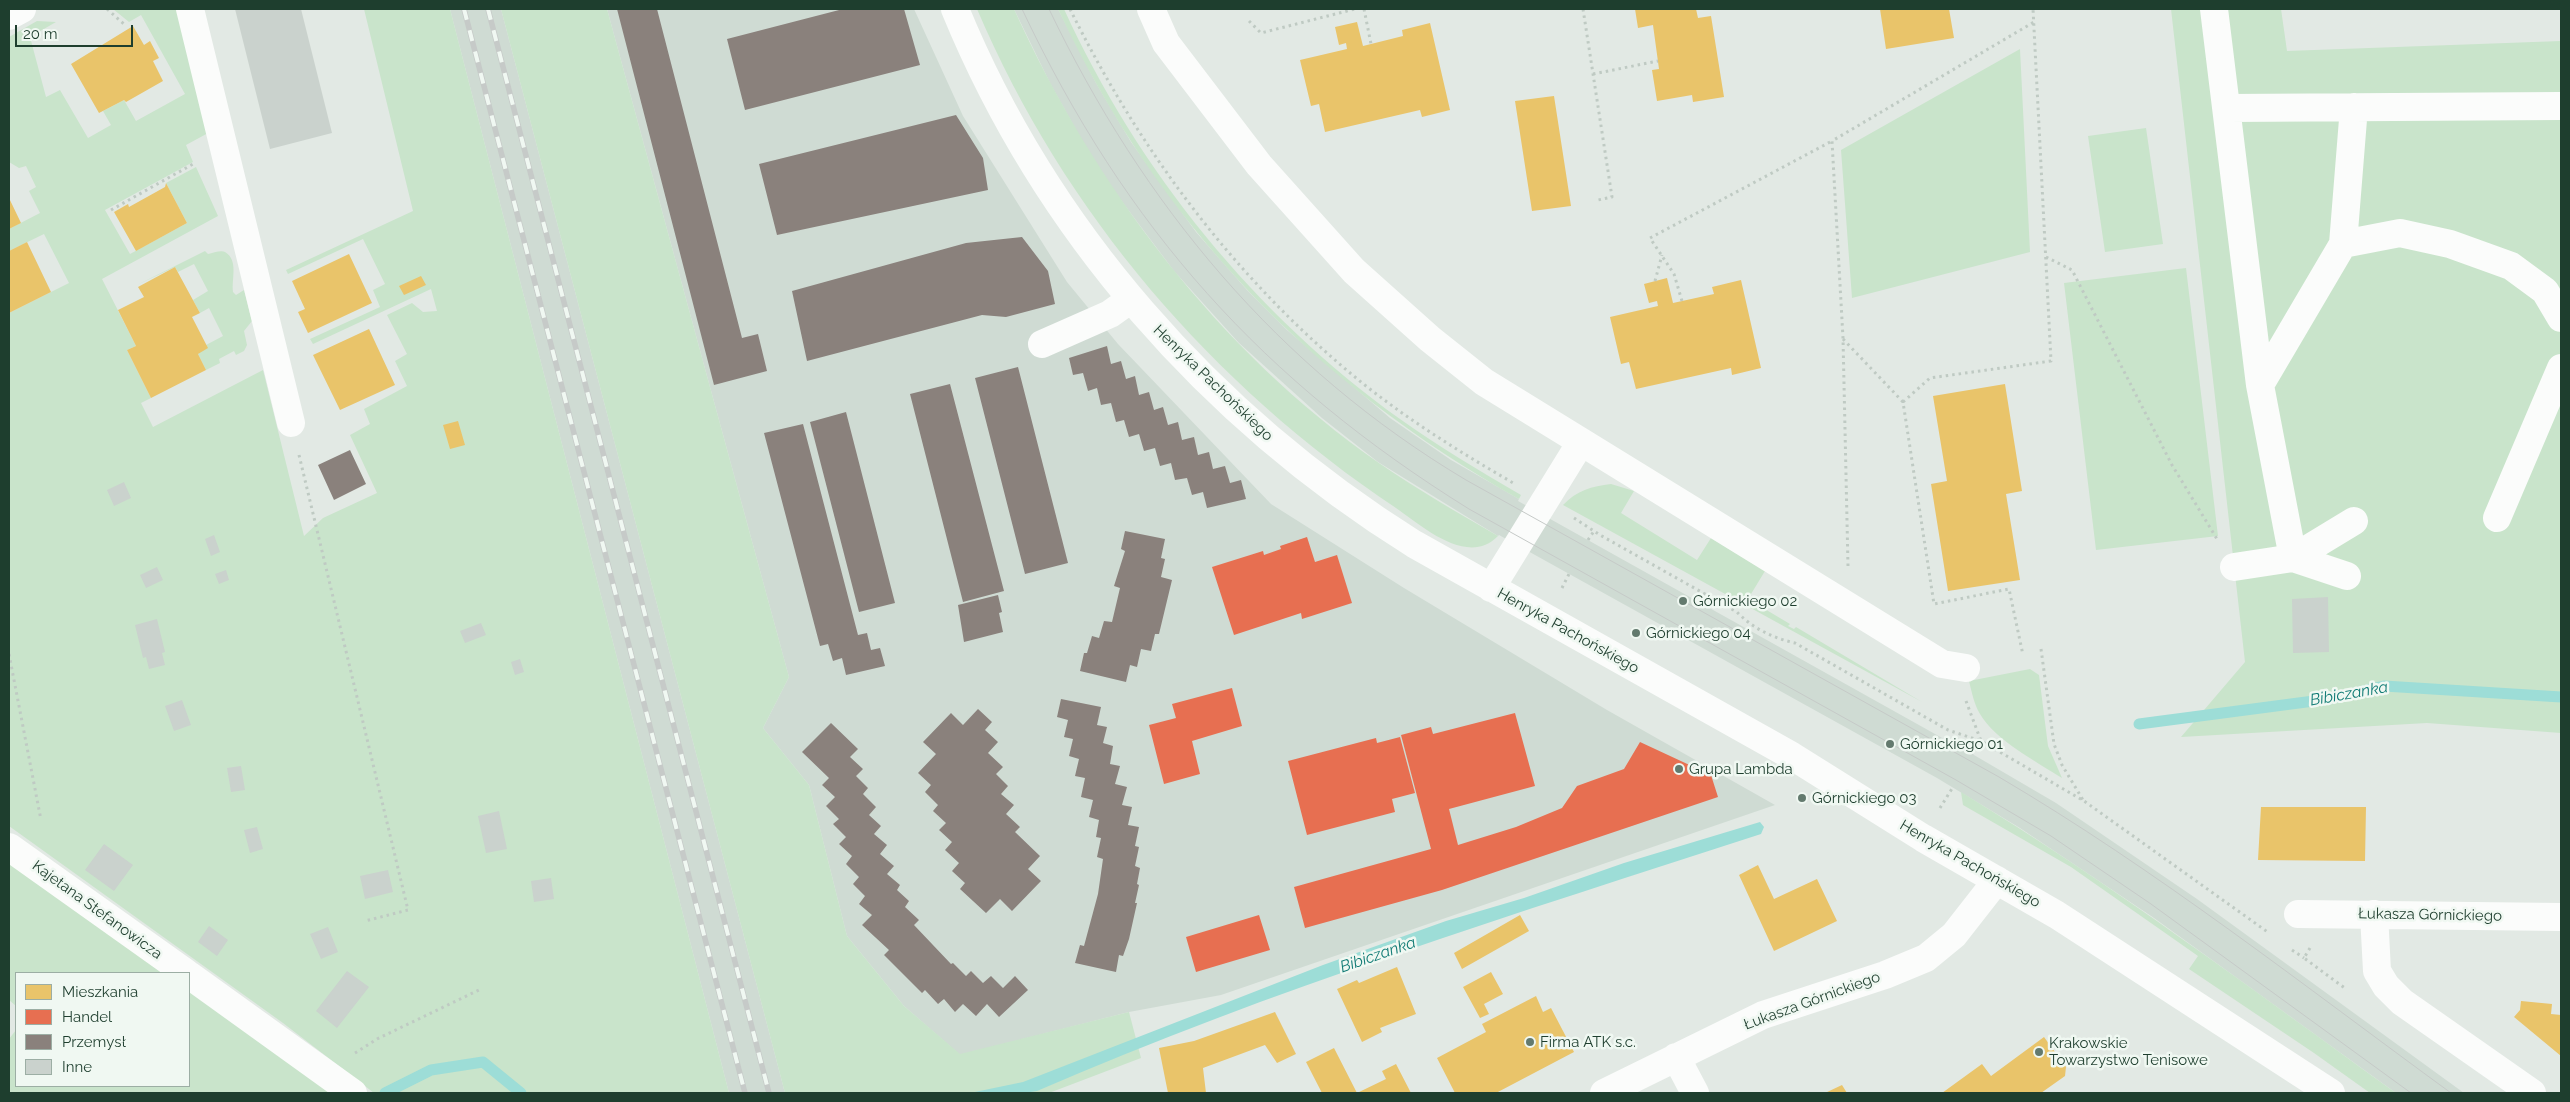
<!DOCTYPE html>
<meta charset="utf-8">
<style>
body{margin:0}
#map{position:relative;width:2570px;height:1102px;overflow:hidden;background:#e2e9e4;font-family:Raleway,sans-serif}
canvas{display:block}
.frame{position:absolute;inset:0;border:10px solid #1e3e2e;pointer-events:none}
.legend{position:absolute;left:15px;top:972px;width:175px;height:115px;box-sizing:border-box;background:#f0f8f2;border:1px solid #9caea4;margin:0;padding:6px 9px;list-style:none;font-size:15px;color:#1e3e2e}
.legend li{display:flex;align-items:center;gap:10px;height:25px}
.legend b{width:25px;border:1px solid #9caea4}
.scale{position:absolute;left:15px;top:25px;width:118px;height:22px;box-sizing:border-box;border:2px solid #1e3e2e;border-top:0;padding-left:6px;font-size:15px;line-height:18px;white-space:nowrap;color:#1e3e2e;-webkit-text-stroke:4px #f0f8f2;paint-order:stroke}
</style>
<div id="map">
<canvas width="2570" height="1102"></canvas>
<div class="frame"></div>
<ul class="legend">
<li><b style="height:14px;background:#e9c46a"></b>Mieszkania</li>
<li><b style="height:14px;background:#e76f51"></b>Handel</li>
<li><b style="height:14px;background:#8a817c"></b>Przemysł</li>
<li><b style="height:14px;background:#cad2cd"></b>Inne</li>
</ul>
<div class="scale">20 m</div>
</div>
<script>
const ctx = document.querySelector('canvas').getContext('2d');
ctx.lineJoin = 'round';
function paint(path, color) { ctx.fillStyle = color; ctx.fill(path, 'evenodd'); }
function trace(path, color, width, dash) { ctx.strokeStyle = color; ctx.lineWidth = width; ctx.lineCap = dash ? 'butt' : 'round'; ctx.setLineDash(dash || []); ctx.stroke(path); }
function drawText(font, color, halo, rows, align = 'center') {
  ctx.font = font + ' Raleway,sans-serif'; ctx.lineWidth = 5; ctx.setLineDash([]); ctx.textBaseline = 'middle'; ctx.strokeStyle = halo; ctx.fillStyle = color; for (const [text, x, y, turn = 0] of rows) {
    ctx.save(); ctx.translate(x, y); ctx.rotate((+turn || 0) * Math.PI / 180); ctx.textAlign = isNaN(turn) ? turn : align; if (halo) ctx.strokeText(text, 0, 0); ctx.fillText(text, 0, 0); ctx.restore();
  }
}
paint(new Path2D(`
 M450,9H501L785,1093H729Z
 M607,9H914L963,116L1067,282L1118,344L1271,504L1404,588L1607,710L1775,805L1221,995L1129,1012L960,1055L904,1006L847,936L809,785L763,728L789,677Z
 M1014,9H1058L1096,83L1131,142L1196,232L1247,290L1287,330L1390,418L1451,460L1519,499L1518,501L1944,739L1963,745L1962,748L2056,803L2197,899L2464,1093H2396L2154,918L2020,828L1937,778L1499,535L1498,536L1378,462L1322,418L1239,343L1174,271L1111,187L1081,139L1051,85Z`), '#cfdbd3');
paint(new Path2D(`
 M113,9H178L210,132L186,145L193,162L105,210L130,254L187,223L166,183L196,167L218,216L102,279L136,346L127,350L151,398L141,403L153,427L263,370L304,536L323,518L377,493L350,435L370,424L364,409L407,386L395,361L407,354L387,315L412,303L423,312L437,311L431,289L313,344L310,339L380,307L373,290L385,284L363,239L288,274L286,270L413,211L364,9H450L729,1093H374L283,1023L9,826V313L69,283L44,234L9,251V229L40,213L29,191L36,187L26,166L19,168L9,162V37L37,21L56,22L30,37L46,97L60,90L88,138L111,125L103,111L124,100L136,121L185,94L141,15L129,22Z
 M501,9H607L789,677L763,728L809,785L847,936L904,1006L960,1054L1129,1012L1141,1058L1049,1093H785Z
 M977,9H1014C1095,187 1217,350 1379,463C1417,489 1458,513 1498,536C1468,567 1423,527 1396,508C1212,385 1064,213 977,9Z
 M1058,9H1064C1138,171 1255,315 1400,419C1439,447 1480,471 1521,495L1519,499C1312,382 1159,225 1058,9Z
 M2171,9H2281L2287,51L2561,41V733L2427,723L2181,737L2245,662Z
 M2020,49L2030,252L1852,298L1841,150Z
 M2146,128L2163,244L2105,252L2088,136Z
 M205,251L208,254C213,253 221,250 225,252C239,260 231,280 233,292L236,295L244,290L252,321L244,331L247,345L244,351L236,355L234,351L219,359L220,363L206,370L198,354L206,345L223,336L209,308L200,313L193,300L208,291L194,264L178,272L175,267L137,285Z
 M2186,268L2218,536L2096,550L2064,283Z
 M1611,484L1634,491L1621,513L1697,560L1711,538L1765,571L1748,599L1790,624L1788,626L1794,629L1796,627L1922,702L1563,505C1576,491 1592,486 1611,484Z
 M2030,669L2039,675L2048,746L2062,778C2037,762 1995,740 1980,714C1974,704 1972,693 1969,681Z
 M1961,792C2112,884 2253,990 2396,1093H2370L2314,1053L2189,969L2198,956L2071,867L1963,805Z
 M9,862L164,973H16V1006L9,1000Z
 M189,991L331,1093H9V1039L16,1030V1086H189Z`), '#c9e4cb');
paint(new Path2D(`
 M1760,822L1764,827L1761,834C1518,913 1272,989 1037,1091L1024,1093H970L1023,1082L1323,965L1446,921L1524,898L1624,863Z`), '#9dddd7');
paint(new Path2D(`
 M1635,9H1696L1698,18L1711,16L1724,97L1693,102L1692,95L1657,101L1652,70L1659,69L1653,25L1638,28Z
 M1880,9H1949L1954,38L1886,49Z
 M1357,22L1363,46L1403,36L1402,30L1430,23L1450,110L1422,117L1420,110L1325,132L1319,104L1311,106L1300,60L1347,49L1346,43L1339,45L1335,27Z
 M133,26L144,45L150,41L159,58L153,61L163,81L126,102L124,100L99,113L71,64Z
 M1554,96L1571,206L1532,211L1515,101Z
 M166,183L187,223L136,251L114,212L128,204L129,207L165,187Z
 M9,198L21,223L9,229Z
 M27,242L51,292L9,313V251Z
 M349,254L372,303L308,333L298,312L305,309L292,281Z
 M175,267L200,313L192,317L208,348L198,354L206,370L151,398L127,350L136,346L118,310L144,297L138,287Z
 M421,276L426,285L404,295L399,286Z
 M1667,278L1673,303L1714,294L1712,287L1741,280L1761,368L1732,375L1731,368L1636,389L1629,362L1621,364L1610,317L1658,306L1657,301L1649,303L1644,284Z
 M369,329L395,385L340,410L313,355Z
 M2005,384L2022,491L2006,494L2020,580L1948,591L1931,484L1947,481L1933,396Z
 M458,421L465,445L450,449L443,425Z
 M2261,807H2366L2365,861L2258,860Z
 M1758,865L1774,899L1817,879L1837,921L1774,951L1739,875Z
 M1520,915L1529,931L1462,969L1454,953Z
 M1397,967L1416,1014L1380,1028L1382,1032L1362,1042L1337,989L1357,980L1359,983Z
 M1491,972L1503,994L1484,1004L1489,1014L1480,1018L1463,987Z
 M1536,996L1543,1012L1551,1008L1574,1052L1496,1093H1455L1437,1058L1486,1032L1482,1024Z
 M2521,1001L2552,1004L2551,1014L2561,1015V1056L2514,1017L2520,1010Z
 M1275,1012L1296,1054L1277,1063L1265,1045L1203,1068L1206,1093H1168L1159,1048L1194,1041Z
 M2044,1037L2066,1067L2065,1076L2041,1093H1942L1982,1064L1991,1076Z
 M1334,1048L1357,1093L1386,1079L1382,1071L1396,1064L1411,1093H1322L1306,1062Z
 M1842,1085L1847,1093H1825Z`), '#e9c46a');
paint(new Path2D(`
 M1307,537L1315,562L1337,555L1352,603L1302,619L1301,613L1234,635L1212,567L1263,551L1264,555L1281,549L1280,546Z
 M1232,688L1242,726L1192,741L1200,774L1164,784L1149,725L1176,718L1172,704Z
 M1515,713L1535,786L1449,809L1458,845L1516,827L1562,808L1577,786L1624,769L1640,742L1711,775L1718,797L1442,890L1305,928L1294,887L1431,849L1401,735L1431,727L1433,734Z
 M1400,737L1415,793L1392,799L1395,812L1307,835L1288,761L1376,738L1377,743Z
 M1259,915L1270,950L1196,972L1186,937Z`), '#e76f51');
paint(new Path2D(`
 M617,9H657L742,338L758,334L767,371L714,385Z
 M843,9H904L920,65L745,110L727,39Z
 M956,115L983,158L988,190L777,235L759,164Z
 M1022,237L1048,271L1055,304L1006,317L982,315L807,361L792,291L966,243Z
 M1107,346L1111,364L1121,361L1126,379L1135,376L1139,395L1149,392L1154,410L1163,407L1168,425L1178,422L1182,440L1194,437L1198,455L1209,452L1213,469L1225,466L1230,483L1241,480L1246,499L1207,508L1203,492L1192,495L1187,478L1175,480L1171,463L1160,466L1155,448L1144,451L1139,434L1129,437L1124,420L1116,422L1111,403L1101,405L1097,388L1088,391L1083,373L1073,375L1069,358Z
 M1018,367L1068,563L1025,574L975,378Z
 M950,384L1004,591L963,602L910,394Z
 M846,412L895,603L859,612L810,422Z
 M803,424L858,635L867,633L871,650L880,648L885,666L846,675L842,658L833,661L828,644L820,646L764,433Z
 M350,450L366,484L334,500L318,465Z
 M1125,531L1165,539L1161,558L1165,559L1161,577L1172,580L1159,634H1155L1151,651L1141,649L1137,667L1130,665L1126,682L1080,671L1084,653H1087L1092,636L1099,638L1104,621L1112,622L1120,588L1114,586L1125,551L1121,549Z
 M998,595L1002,612L999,613L1003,632L964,642L958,605Z
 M1061,699L1101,707L1097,725L1107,727L1103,743L1113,746L1110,764L1120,766L1115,784L1127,787L1122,805L1132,807L1128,825L1139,827L1135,846L1139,847L1135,866L1140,868L1137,884L1139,885L1135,903H1137L1129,939L1123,956L1119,955L1116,972L1075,963L1080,945L1084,946L1098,894L1103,859L1097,857L1101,838L1096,837L1099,820L1089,817L1093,800L1081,797L1085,778L1075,776L1079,759L1069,756L1073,739L1064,737L1068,720L1057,717Z
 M978,709L992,722L985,730L998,742L988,753L1003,767L996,774L1008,786L1001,794L1014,805L1006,814L1020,827L1015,832L1040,856L1028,869L1041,881L1012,911L1000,899L986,913L960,889L965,883L952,871L959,863L945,850L952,842L939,830L946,823L933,811L938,805L925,792L931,785L918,773L936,754L923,742L951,713L963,725Z
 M831,723L858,749L850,757L863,769L856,776L868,788L863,794L876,807L869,815L881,826L874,834L887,845L880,854L894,866L887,874L900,885L897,890L909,901L905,907L919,920L914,925L951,964L953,963L966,976L971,971L983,983L991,976L1003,988L1015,976L1028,990L999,1017L987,1004L976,1016L963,1004L955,1012L944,999L938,1004L925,990L922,993L884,955L889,950L862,925L872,915L859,904L865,896L853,884L859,877L846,864L852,856L839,844L846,837L833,824L839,819L826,806L835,797L822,785L829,778L802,752Z`), '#8a817c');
trace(new Path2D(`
 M2139,724L2329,699L2384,686L2561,697
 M385,1093L431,1070L483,1062L521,1093`), '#9dddd7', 11);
paint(new Path2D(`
 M235,9H301L332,133L270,149Z
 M124,482L131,498L114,506L107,490Z
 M214,535L220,552L211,556L205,539Z
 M157,567L163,580L146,588L140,575Z
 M226,570L229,580L219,584L215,574Z
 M2328,597L2329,652L2293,653L2292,599Z
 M157,619L165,652L162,653L165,665L149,669L146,657L143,658L135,625Z
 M481,623L486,635L465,643L460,631Z
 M520,659L524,672L515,675L511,662Z
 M182,700L191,725L174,731L165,706Z
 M241,766L245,790L231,792L227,768Z
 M499,811L507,849L486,853L478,816Z
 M257,827L263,849L250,853L244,830Z
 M104,844L133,865L114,891L85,870Z
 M388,870L393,892L365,899L360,876Z
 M551,878L554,899L534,902L531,881Z
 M209,926L228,940L217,956L198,942Z
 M328,927L338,952L321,959L310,934Z
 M347,971L369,987L337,1028L316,1011Z`), '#cad2cd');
trace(new Path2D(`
 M107,9L125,25
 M1070,9C1142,155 1239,284 1366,386C1413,423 1463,454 1515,484
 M1364,9L1371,44
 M1583,9L1612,197L1598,200
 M1249,21L1261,33L1355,9
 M1593,74L1658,61
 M111,210L193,164
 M2046,257L2072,270L2172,465L2217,539
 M1655,281L1662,255
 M1682,301L1674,274L1650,238L1832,141
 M1843,339L1903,402L1934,604L2009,589L2023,655
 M1903,402L1930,378L2051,361L2033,9
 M299,455L408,910L365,921
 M1574,518L1600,535L1737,612C1752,628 1773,638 1795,643L1948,730L1981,741L1972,754
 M1588,540L1594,531
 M1848,566L1843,338L1832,141L2034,22
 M1562,588L1569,574
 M2041,649L2054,744L2062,765L2083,800
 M9,654L41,820
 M1966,701L1981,741L2084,801L2269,933
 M1940,808L1953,787
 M2310,948L2304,958L2346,989
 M2292,950L2304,958
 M355,1053L377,1039L481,989`), '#bfcac3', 3, [2.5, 4]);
trace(new Path2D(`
 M190,9L291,423
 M955,9C1046,231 1211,417 1414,544L1792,756L1923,838L2057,915L2331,1093
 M1151,9L1166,43L1259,165L1354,271L1430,339L1484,382L1942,664L1966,668
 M2214,9L2260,385L2293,558L2354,521
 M9,16L22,9
 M2228,108L2561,106
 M2343,244L2400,233L2450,244L2511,266L2545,291L2561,318
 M1042,344L1110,314L1131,299
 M2260,385L2343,244L2354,107
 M2497,518L2561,368
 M2234,567L2293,558L2347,576
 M1491,588L1581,442
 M9,847L186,973
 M2298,914L2561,917
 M2374,914L2377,971L2386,986L2402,1002L2532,1093
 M189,975L353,1093
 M1676,1057L1695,1093
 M1604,1093L1763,1015L1885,975L1926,958L1954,935L1997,880`), '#fbfcfb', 28);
trace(new Path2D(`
 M1022,9C1126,229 1263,381 1469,509L1956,780L2051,836L2151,904L2411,1093
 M1049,9C1143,205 1278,368 1466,480L1999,777C2157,870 2303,985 2451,1093`), '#c6cac8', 1);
const rail = new Path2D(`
 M464,9L745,1093
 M488,9L769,1093`);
trace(rail, '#c6cac8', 5.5);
trace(rail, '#f0f8f2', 4, [11]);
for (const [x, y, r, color] of [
 [1683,601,5,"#637a6e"],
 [1636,633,5,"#637a6e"],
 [1890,744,5,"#637a6e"],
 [1679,769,5,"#637a6e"],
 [1802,798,5,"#637a6e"],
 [1530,1042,5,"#637a6e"],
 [2039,1052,5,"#637a6e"]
]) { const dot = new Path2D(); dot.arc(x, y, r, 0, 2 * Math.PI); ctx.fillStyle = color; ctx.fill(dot); trace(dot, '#f0f8f2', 2); }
drawText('15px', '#1e3e2e', '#f0f8f2', [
 ["Henryka Pachońskiego",1213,383,44],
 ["Henryka Pachońskiego",1568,631,29],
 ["Henryka Pachońskiego",1970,864,30],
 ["Kajetana Stefanowicza",97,910,36],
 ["Łukasza Górnickiego",2430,915,1],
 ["Łukasza Górnickiego",1812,1001,-20]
]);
drawText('15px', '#1e3e2e', '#f0f8f2', [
 ["Górnickiego 02",1693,601],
 ["Górnickiego 04",1646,633],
 ["Górnickiego 01",1900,744],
 ["Grupa Lambda",1689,769],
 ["Górnickiego 03",1812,798],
 ["Firma ATK s.c.",1540,1042],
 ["Krakowskie",2049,1043],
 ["Towarzystwo Tenisowe",2049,1060]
], 'left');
drawText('italic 16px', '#117b75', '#f0f8f2', [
 ["Bibiczanka",2349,694,-10],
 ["Bibiczanka",1378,955,-19]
]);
</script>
